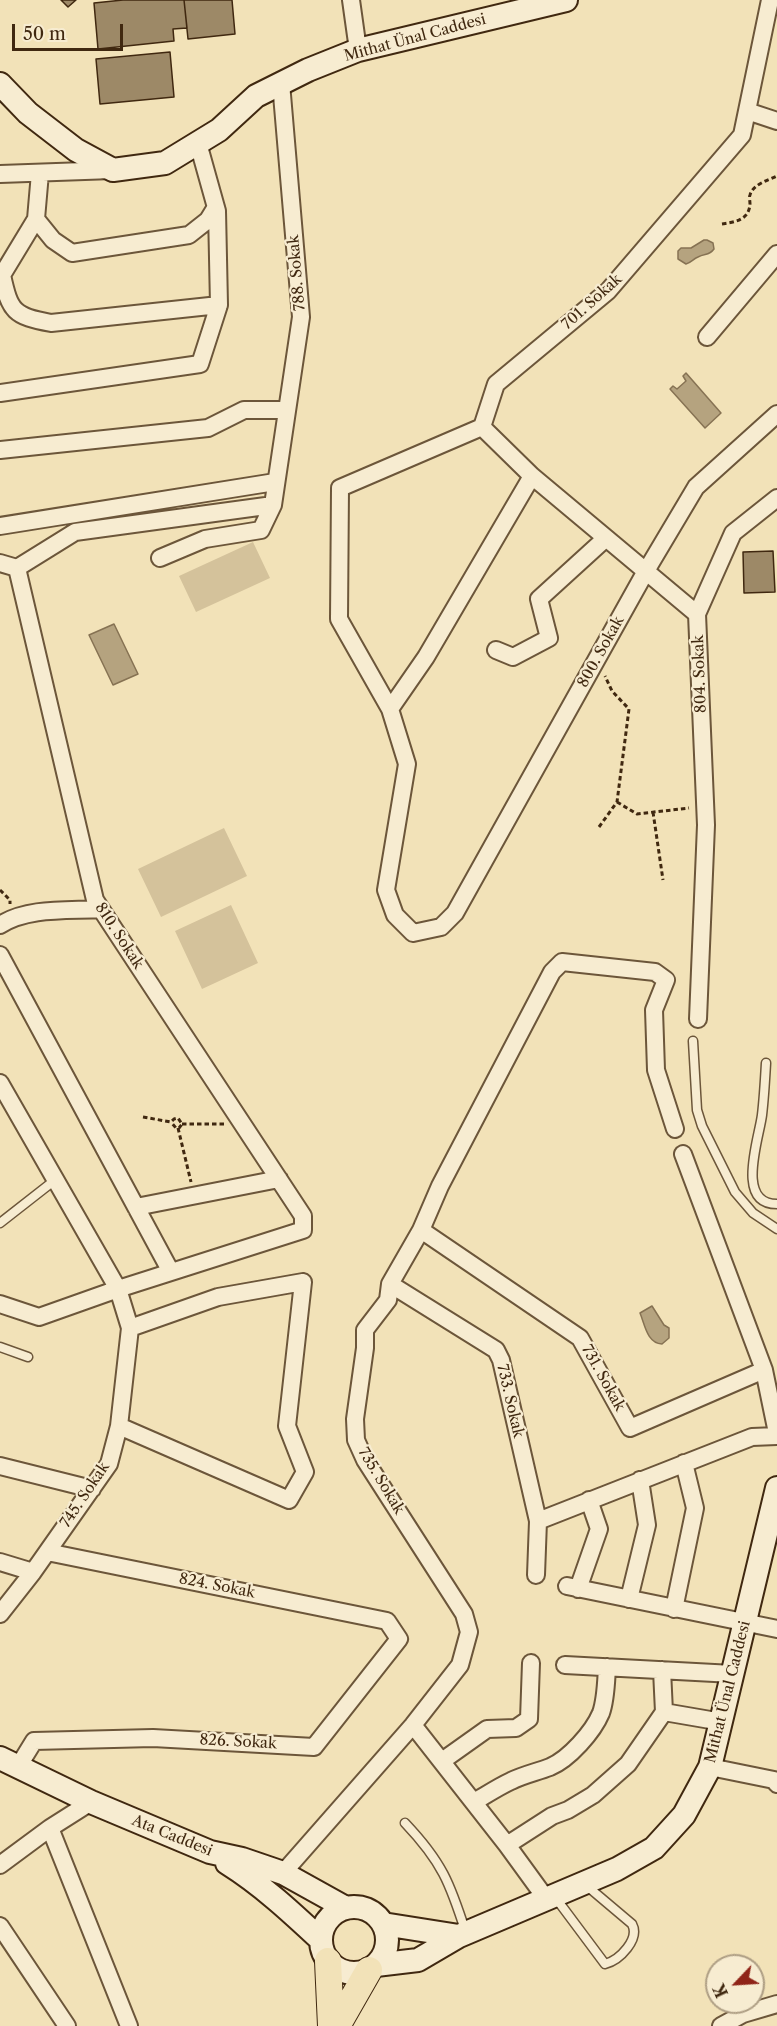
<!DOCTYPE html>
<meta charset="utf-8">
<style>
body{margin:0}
#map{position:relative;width:777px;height:2026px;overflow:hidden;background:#f2e2b8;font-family:"Libre Caslon Text",serif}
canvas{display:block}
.north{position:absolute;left:705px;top:1954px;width:60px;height:60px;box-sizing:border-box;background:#f7ecd1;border:2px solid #ae9e84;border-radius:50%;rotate:245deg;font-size:16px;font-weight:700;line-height:24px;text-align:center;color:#402810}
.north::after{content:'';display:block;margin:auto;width:21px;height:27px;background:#8f2418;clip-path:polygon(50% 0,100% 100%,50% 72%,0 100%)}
.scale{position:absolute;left:12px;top:24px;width:111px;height:27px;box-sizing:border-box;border:3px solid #402810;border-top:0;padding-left:8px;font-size:18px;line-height:21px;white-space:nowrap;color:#402810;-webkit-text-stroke:4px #f7ecd1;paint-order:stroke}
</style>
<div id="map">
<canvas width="777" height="2026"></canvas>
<div class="north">K</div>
<div class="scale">50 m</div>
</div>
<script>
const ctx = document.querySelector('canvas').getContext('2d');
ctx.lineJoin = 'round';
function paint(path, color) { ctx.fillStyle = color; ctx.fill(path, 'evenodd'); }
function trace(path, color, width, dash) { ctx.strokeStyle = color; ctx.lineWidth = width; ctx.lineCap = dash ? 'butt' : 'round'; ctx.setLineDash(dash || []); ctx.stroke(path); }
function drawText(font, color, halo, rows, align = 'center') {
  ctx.font = font + ' "Libre Caslon Text",serif'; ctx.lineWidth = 4.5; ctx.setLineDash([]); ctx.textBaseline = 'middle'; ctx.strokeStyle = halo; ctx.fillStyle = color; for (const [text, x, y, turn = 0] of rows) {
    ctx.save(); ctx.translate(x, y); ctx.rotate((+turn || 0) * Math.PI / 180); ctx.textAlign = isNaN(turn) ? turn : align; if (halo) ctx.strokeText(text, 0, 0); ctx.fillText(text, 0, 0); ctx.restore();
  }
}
paint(new Path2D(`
 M253,542L270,578L196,612L179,576Z
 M224,828L247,876L161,917L138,869Z
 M231,905L258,963L202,989L175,931Z`), '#d4c29b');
const water = new Path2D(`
 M704,240H707L713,243L714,249C709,256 705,253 698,257C693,259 691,263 686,264L678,259V251L681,248H691Z
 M686,373L721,413L705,428L670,389L673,386L677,389L686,381L683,376Z
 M114,624L138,674L113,685L89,635Z
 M652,1306L664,1325L669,1328V1338L662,1344C647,1343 645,1325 640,1313Z`);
paint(water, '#b5a37f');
trace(water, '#867253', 1.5);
const building = new Path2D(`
 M61,0H76L68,7Z
 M123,0H184L187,28L173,29L174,41L98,49L94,3Z
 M184,0H232L235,34L188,39Z
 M170,52L174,97L100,104L96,59Z
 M773,551L775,592L744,593L743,552Z`);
paint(building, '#9d8967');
trace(building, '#402810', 1.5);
const service = new Path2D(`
 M693,1041L697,1110L702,1126L735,1192L753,1213L777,1229
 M766,1063C765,1081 764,1098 762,1115C759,1139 735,1204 777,1204
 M0,1223L55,1180
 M0,1347L28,1357
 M405,1823C442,1862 450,1883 466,1933
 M555,1897L605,1964C620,1960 640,1939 632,1924L587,1886`);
const minor = new Path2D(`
 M351,0L358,50
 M770,0L742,135L608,291L496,384L482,427L340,488L339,619L390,709L407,764L386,890L395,915L413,933L441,927L455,913L646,571L696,487L777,414
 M747,111L777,121
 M40,173L36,219L53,240L72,253L189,235L208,220L216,207
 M0,174L113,170
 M36,219L2,275C10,312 14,316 51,323L219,305
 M707,337L777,254
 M0,393L200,364L219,305L217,211L198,143
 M482,427L532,476L697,614
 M0,450L208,428L244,410H286
 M0,526L275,482
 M160,558L205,539L261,530L273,505L301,317L281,83
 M0,563L17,568L75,532L273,505
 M496,650L513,657L549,638L539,599L606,538
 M390,709L426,657L532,476
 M0,925C28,907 68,911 101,909
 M0,955L171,1272
 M698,1019L706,825L697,614L733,533L777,498
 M0,1083L118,1289L130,1328L119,1426L109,1464L33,1572L0,1614
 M683,1154L764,1370L777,1433
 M136,1207L279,1179
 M421,1230L580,1338L630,1428L764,1370
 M390,1284L496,1350L501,1360L538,1521L536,1575
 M0,1304L39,1317L118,1289L303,1230V1216L95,900L17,568
 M119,1426L289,1500L305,1472L287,1426L303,1282L218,1297L130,1328
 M0,1466L92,1489
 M538,1521L752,1437L777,1436
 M0,1562L33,1572
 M567,1586L777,1629
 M578,1589L599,1529L589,1500
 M629,1599L647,1525L640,1480
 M674,1609L695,1508L684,1463
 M565,1665L733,1674
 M664,1712L722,1722
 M413,1725L507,1845L547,1900
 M442,1761L487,1729L516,1728L529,1719L531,1663
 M18,1767L34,1741L153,1738L314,1747L399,1639L387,1621L47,1552
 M710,1767L774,1780L777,1784
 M91,1802L50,1828L129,2026
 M474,1802C486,1795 498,1787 511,1781C523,1775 537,1772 550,1767C569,1759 593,1732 601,1713C606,1699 606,1682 607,1667
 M507,1845L552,1816L568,1810L593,1795L628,1764L664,1712L662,1670
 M0,1865L50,1828
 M283,1873L413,1725L460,1665L469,1632L464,1614L365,1460L356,1440L355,1419L365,1348V1330L388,1300L390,1284L421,1230L440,1186L552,972L562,962L655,972L666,980L654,1010L656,1070L675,1129
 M0,1926L67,2026
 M721,2026L743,2014L777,2004`);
const secondary = new Path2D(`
 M0,84L28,113L76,150L113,170L165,163L219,130L256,96L308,70L358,50L566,0
 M0,1758L91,1802L210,1852L242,1859L283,1873L346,1908
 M227,1863C262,1885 291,1912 321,1940
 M321 1940a33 33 0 1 1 66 0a33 33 0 1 1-66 0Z
 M383,1924L459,1936
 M376,1965L418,1960L459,1936L617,1869L654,1848L684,1815L710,1767L777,1488`);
const primary = new Path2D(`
 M328,1961L331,2026
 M337,2026L369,1970`);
trace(service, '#6c563a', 11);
trace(minor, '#6c563a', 20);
trace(secondary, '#402810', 26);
trace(primary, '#402810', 28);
trace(new Path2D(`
 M722,224C735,222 749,220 750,204C750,202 749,196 750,195C753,184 769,180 777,176
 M617,802L637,814L689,808
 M653,812L663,880
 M599,827L617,802L629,709L612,691L605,676
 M0,890L10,900V904
 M143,1117L171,1122L174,1119L178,1118L182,1124L179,1128H176L171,1122
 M182,1124H225
 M178,1128L191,1182`), '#402810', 3, [4.5, 3]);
trace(service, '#f7ecd1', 8);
trace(minor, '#f7ecd1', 16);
trace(secondary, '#f7ecd1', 22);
trace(primary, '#f2e2b8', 26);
drawText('15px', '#402810', '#f7ecd1', [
 ["Mithat Ünal Caddesi",415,38,-15],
 ["788. Sokak",297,273,-95],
 ["701. Sokak",592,302,-42],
 ["800. Sokak",601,652,-61],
 ["804. Sokak",700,674,-92],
 ["810. Sokak",119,936,57],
 ["731. Sokak",603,1378,61],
 ["733. Sokak",510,1401,77],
 ["735. Sokak",381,1481,59],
 ["745. Sokak",85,1495,-56],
 ["824. Sokak",217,1586,11],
 ["Mithat Ünal Caddesi",728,1692,-76],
 ["826. Sokak",238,1742,3],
 ["Ata Caddesi",172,1836,22]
]);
</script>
